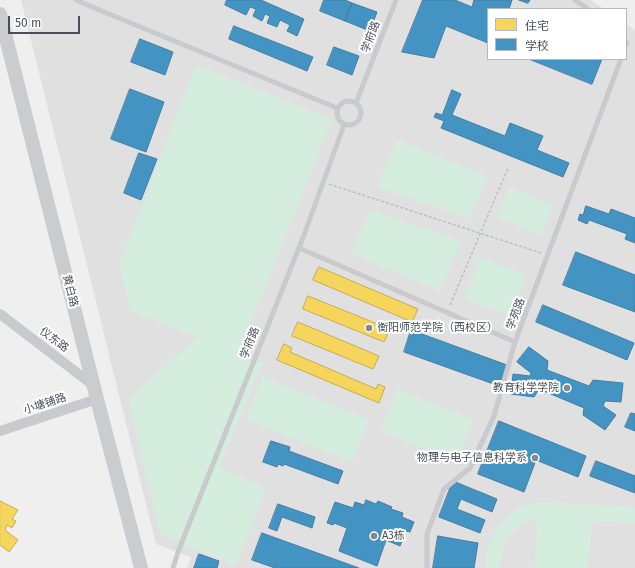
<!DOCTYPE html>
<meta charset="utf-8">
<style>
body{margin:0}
#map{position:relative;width:635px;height:568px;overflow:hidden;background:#efefef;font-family:"Fira Sans","Noto Sans SC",sans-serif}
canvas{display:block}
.legend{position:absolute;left:487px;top:8px;width:140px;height:52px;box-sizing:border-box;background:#fff;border:1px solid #b5b9bd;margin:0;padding:5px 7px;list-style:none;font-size:12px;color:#47505a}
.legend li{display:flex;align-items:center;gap:8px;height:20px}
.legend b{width:20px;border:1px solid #b5b9bd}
.scale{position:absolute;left:8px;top:16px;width:72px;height:18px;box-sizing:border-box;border:2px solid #47505a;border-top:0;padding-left:5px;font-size:12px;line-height:14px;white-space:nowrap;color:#47505a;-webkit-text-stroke:3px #fff;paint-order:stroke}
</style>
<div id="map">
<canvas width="635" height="568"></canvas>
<ul class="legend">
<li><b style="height:11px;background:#f6d55c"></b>住宅</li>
<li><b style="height:11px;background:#4393c3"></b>学校</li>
</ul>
<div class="scale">50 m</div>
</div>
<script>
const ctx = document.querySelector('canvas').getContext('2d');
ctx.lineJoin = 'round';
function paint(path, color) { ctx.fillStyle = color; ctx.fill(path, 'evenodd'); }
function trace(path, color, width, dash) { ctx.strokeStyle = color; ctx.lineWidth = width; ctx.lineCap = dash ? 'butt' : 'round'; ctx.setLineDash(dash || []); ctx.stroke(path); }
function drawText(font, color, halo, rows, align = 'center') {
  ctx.font = font + ' "Fira Sans","Noto Sans SC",sans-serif'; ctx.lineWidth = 4; ctx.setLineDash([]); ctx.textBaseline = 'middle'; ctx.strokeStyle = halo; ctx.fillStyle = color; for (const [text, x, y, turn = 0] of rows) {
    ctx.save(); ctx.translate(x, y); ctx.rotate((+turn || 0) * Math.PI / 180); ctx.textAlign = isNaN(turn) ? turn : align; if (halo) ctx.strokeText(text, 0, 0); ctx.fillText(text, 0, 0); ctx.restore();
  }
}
paint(new Path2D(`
 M21,0H591L604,9H488V59H626V24L635,30V568H187L191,557L156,544Z`), '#e1e0e0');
paint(new Path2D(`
 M196,65L332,119L239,354L262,364L219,468L266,488L236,566L161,535L128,399L198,337L131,311L119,265Z
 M397,140L488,177L469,218L377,187Z
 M509,187L553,205L540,235L497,217Z
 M370,210L461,241L440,291L351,253Z
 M480,258L526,275L510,316L465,299Z
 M263,377L369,420L352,462L246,419Z
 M397,389L473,420L457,462L380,431Z
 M540,502L635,507V523L592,521L588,568H535L537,520C523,519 509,534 504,546C501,553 500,560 500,568H485C484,544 500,519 522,507C527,505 534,503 540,502Z`), '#d4eddf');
const homes = new Path2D(`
 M319,267L418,309L412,322L313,280Z
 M308,296L390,329L384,342L303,309Z
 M298,322L379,356L373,369L292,336Z
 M284,344L292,348L290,352L376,389L378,384L385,387L379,403L277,360Z
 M0,501L18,510L12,519L16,521L12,528L7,525L5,530L18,540L9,552L0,545Z`);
paint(homes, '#f6d55c');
trace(homes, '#c2ad5b', 1);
const schools = new Path2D(`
 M227,0H261L304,19L297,36L287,31L290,25L280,20L277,27L267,23L270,16L265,14L262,21L253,16L256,9L250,7L246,15L225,5Z
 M324,0H345L352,3L345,21L320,11Z
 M423,0H455L472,7L474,0H512L509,9H488V43L446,26L434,58L402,52Z
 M519,0H530L528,3Z
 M352,3L377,12L370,31L345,21Z
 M234,26L313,57L307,71L229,39Z
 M140,39L173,52L165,75L131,62Z
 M334,47L359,56L352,75L327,65Z
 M529,59H579L583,61L584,59H602L592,84Z
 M130,89L164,102L146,152L111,139Z
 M452,90L461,94L452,115L505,136L510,123L543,136L537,150L569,163L563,177L441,128L444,121L434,117L436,113L442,115Z
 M139,153L157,159L141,200L124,193Z
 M586,206L609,214L611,209L635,218V243L625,239L627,234L589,220L587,224L578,220L580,214L583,215Z
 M576,252L635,275V312L563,285Z
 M543,305L634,343L627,360L536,322Z
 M411,330L507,365L499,386L404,352Z
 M529,347L548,361L547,370L589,386L593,380L623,383L621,402L605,401L603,406L616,415L605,430L583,415L584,408L539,389L534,397L511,394L513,374L530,376L531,373L517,362Z
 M631,413L635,414V431L625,427Z
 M499,421L586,456L578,477L536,460L524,492L478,474Z
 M271,441L290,447L289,451L343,471L338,484L284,464L283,466L278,464L277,467L263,462Z
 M596,461L635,476V493L590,476Z
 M453,481L497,499L492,512L461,499L457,509L485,520L480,533L439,517Z
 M366,500L376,504L378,501L392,507L391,509L403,513L402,517L414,522L410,532L406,531L400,546L386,540L377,566L339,551L347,528L334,523L333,525L327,523L335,502L353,508L355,502L364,505Z
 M278,504L315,517L312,528L282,517L277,531L269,528Z
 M262,533L359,568H275L252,560Z
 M438,536L478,543L474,568H433Z
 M199,554L219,561L217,568H194Z`);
paint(schools, '#4393c3');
trace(schools, '#447fa4', 1);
trace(new Path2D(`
 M329,184L541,253
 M450,305L508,168`), '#b7c2bf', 1.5, [3, 2]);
trace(new Path2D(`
 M76,0L92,7L337,108
 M575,0L588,9
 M626,42L627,43L626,45
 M337 113a12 12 0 1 1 24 0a12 12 0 1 1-24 0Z
 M356,103L396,0
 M299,248L515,342
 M173,568L178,552L304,235L344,125
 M427,568V534L444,489L470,468L494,416L515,342L621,59`), '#c9cacd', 5);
trace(new Path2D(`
 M0,314L93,385
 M0,431L97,399`), '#c9cacd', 10);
trace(new Path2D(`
 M0,14L97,399L141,568`), '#cacccf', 14);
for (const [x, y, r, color] of [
 [369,328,4,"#82888e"],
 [567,388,4,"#82888e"],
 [535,458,4,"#82888e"],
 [374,536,4,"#82888e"]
]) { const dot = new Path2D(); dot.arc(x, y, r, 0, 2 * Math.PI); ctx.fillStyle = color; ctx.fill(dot); trace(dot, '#fff', 1.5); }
drawText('11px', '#47505a', '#fff', [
 ["学府路",371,37,-69],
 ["黄白路",70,291,76],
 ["学苑路",516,314,-69],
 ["仪东路",54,340,37],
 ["学府路",250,343,-68],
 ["小塘铺路",45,404,-18]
]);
drawText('11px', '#47505a', '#fff', [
 ["衡阳师范学院（西校区）",377,328],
 ["教育科学学院",559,388,"right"],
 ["物理与电子信息科学系",527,458,"right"],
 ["A3栋",382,536]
], 'left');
</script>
